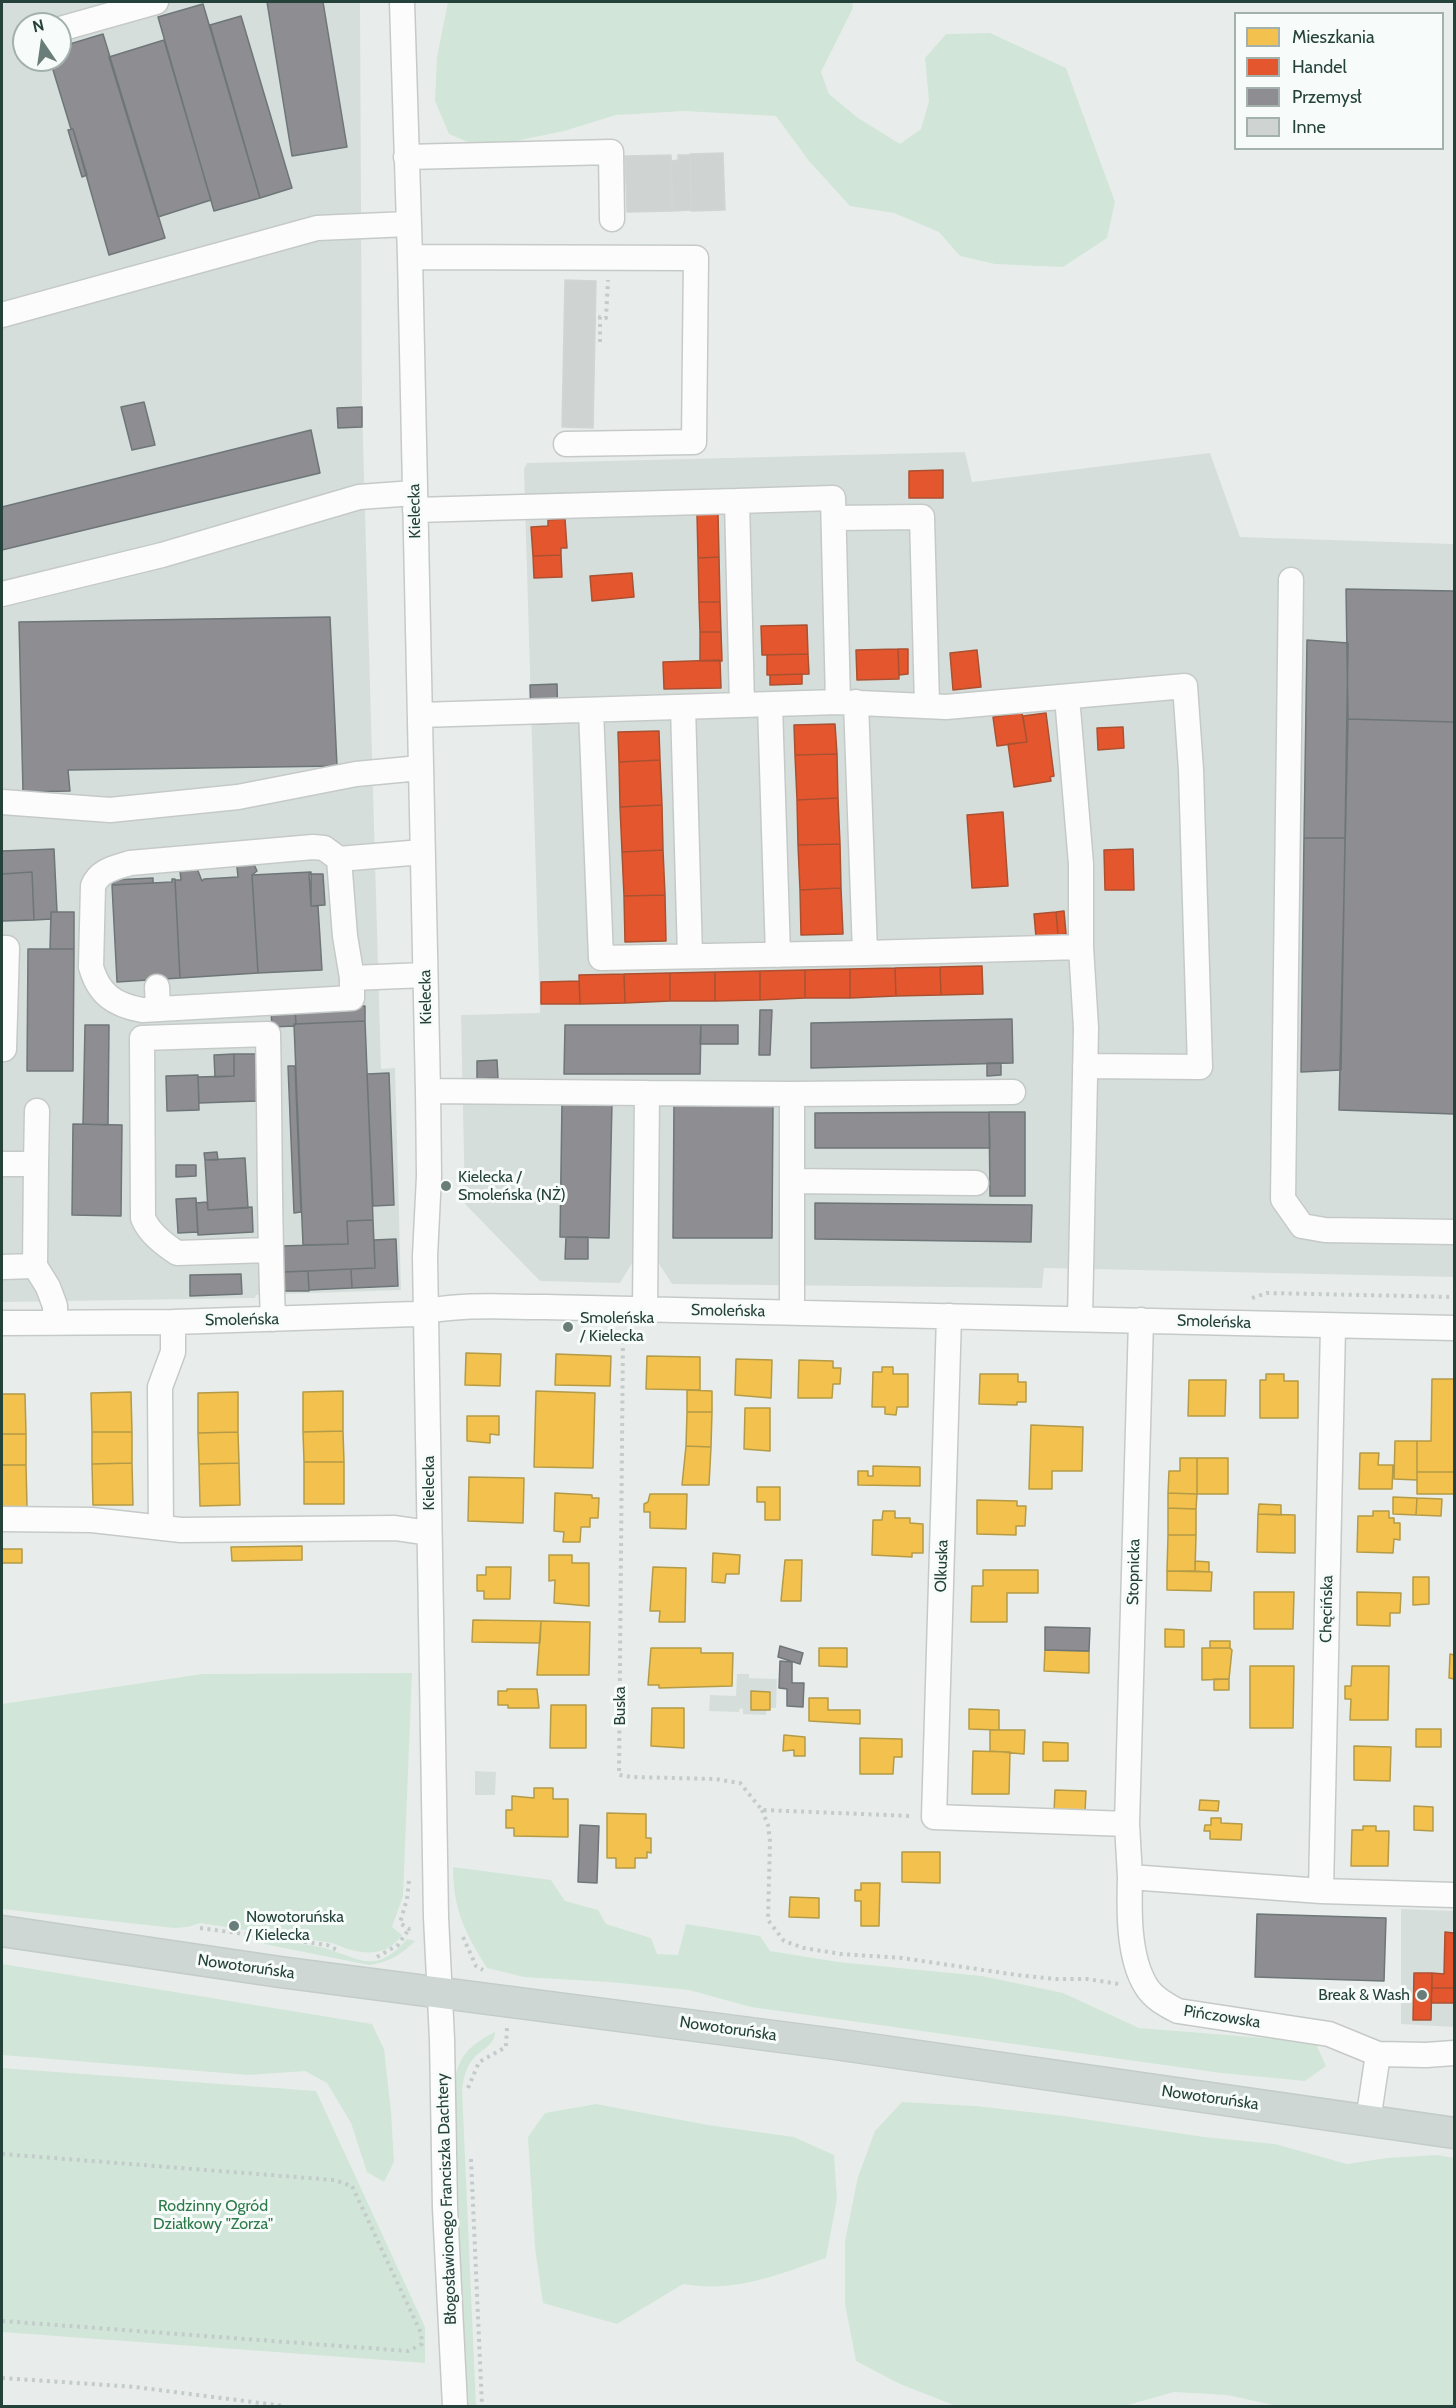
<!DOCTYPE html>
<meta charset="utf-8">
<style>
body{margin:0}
#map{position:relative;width:1456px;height:2408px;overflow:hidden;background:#e8edeb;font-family:Cabin,sans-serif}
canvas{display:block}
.frame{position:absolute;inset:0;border:3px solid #24423a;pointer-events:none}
.legend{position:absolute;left:1234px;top:12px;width:210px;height:138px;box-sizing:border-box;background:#f7fbf9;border:2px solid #a3b1ad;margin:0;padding:8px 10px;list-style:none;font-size:18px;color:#24423a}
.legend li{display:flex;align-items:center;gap:12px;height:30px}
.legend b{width:30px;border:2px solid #a3b1ad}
.north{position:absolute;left:12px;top:12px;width:60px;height:60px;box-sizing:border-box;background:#f7fbf9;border:2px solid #a3b1ad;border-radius:50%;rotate:347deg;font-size:16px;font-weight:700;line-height:24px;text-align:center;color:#24423a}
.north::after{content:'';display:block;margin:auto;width:21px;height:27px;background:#697e78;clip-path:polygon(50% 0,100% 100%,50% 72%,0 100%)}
</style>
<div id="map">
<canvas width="1456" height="2408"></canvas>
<div class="frame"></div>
<ul class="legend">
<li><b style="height:16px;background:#f2c14e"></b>Mieszkania</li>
<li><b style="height:16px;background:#e4572e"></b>Handel</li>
<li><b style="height:16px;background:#8d8d92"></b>Przemysł</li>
<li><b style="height:16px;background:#cfd4d2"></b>Inne</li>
</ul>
<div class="north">N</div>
</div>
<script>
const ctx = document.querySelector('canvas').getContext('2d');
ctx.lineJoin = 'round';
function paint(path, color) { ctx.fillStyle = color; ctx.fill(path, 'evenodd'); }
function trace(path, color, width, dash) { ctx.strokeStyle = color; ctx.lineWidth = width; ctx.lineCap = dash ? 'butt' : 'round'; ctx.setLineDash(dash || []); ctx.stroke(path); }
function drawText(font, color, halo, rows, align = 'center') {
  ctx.font = font + ' Cabin,sans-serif'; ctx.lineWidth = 6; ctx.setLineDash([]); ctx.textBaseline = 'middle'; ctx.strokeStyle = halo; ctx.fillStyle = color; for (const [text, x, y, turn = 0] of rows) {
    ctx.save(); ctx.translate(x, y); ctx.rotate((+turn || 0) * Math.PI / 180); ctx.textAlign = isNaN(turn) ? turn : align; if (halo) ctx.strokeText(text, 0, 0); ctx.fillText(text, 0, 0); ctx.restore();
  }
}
paint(new Path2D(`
 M2,2H360L362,407L381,1069L395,1068L401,1290L256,1295L255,1298L2,1302ZM24,24H60V60H24Z
 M965,452L972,482L1210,453L1240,537L1454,544V1277L1044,1268L1042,1288L672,1284L658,1262L634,1260L620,1283L540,1281L465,1204L461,1015L540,1013L524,469L527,463Z
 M737,1674H749V1678L777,1679L776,1708H767L766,1715L743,1714V1709L740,1708L739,1712L709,1711L710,1695L736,1696Z
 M475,1771L496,1772L495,1795H475Z
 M1401,1909L1454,1911V2027L1401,2024Z`), '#d6dedb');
paint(new Path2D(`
 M448,2H852L853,8L821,72L829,94L858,118L900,144L921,129L929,101L925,58L946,34L990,33L1066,68L1115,202L1107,238L1063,267L995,264L960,256L939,232L894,213L850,206L809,161L776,116L684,111L616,115L564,131L482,148L449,134L435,101L437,57Z
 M412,1673L403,1896L392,1927L402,1935C384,1961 355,1953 332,1943L200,1923L188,1927L174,1928L2,1909V1704L202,1674Z
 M453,1867L551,1880L565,1901L598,1910L606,1924L651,1938L657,1954L678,1955L686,1924L760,1936L770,1951L838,1962L982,1976L1063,1993L1139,2028L1315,2042L1326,2066L1305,2081L1221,2073L751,2007L689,1990L609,1982L524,1977L487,1968C465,1933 453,1909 453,1867Z
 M407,1939L415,1941C401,1955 389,1962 369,1965L264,1944L265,1940C283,1943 302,1943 320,1947C358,1956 373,1978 407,1939Z
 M2,1964L372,2024L384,2049L391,2112L394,2162L384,2182L367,2172L351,2123L327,2083L305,2071L249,2075L2,2055Z
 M495,2032C495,2045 482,2049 474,2058C466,2067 464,2077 462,2089L476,2406H467L453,2091C456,2059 467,2046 495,2032Z
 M2,2068L316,2091L425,2327V2363L2,2332Z
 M902,2102L976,2106L1064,2116L1204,2137L1275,2144L1347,2164L1387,2158L1437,2155L1454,2158V2406H1278L1227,2395L1174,2392L1124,2406H956L900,2384L856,2361L845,2304V2241L858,2177L875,2131Z
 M596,2104L708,2125L794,2137L834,2155L837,2199L826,2258C777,2275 736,2293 683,2284L617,2324L543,2303L535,2248L528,2137L545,2113Z`), '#d1e6d8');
const homes = new Path2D(`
 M466,1353L501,1354L500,1386L465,1385Z
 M556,1354L611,1356L610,1386L555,1385Z
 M647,1356L700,1357V1390L646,1389Z
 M736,1359L772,1360L771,1398L735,1395Z
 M799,1360L833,1361V1368H841L840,1384H833L832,1398H798Z
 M882,1367H893V1374H908V1407H897L896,1415L885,1414V1407H872L873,1372H882Z
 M980,1374H1018V1382H1026V1402H1017V1405L979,1404Z
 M1266,1374H1284V1381H1298V1418H1260V1380H1266Z
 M1432,1379H1454V1472H1417V1441H1431Z
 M1189,1380H1226L1225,1416H1188Z
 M687,1390L712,1391V1412H687Z
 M343,1391V1431L303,1432V1392Z
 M536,1391L595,1393L593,1468L534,1467Z
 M131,1392L132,1432H92L91,1393Z
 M238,1392V1432L198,1433V1393Z
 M2,1394H25L26,1434H2Z
 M745,1408H770V1451L744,1449Z
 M687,1412H712L711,1447L686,1446Z
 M467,1416H499V1435L490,1434V1443L467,1441Z
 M1031,1425L1083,1427L1082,1471H1052V1489H1029Z
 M343,1431L344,1462H304L303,1432Z
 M92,1432H132V1463L92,1464Z
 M238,1432L239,1463L199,1464L198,1433Z
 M2,1434H26V1465H2Z
 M1395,1441H1417V1480L1394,1479Z
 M686,1446L711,1447L709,1485H682Z
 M1360,1453H1379L1378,1465H1393L1392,1489H1359Z
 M1180,1458H1197V1494L1168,1493L1169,1471H1180Z
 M1197,1458H1228V1494H1197Z
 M304,1462H344V1504H304Z
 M132,1463L133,1505H93L92,1464Z
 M239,1463L240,1505L200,1506L199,1464Z
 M2,1465H26L27,1507H2Z
 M873,1466L920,1467V1486L858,1485V1471H868V1476H873Z
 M1417,1472H1454V1494H1417Z
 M469,1477L524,1478L523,1523L468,1521Z
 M757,1487H780V1520H765V1502H757Z
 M555,1493L592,1495V1498H599L598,1518H590V1527H581L580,1542H563L564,1532L554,1531Z
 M1168,1493L1197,1494L1196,1509L1168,1508Z
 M650,1494H687L686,1529L650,1528V1512H644V1504L648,1502Z
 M1393,1497L1417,1498L1416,1515L1393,1514Z
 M1417,1498L1442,1499L1441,1516L1416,1515Z
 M977,1500L1017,1501V1506H1026L1025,1526H1016V1535L977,1534Z
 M1259,1504L1281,1505V1515L1258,1514Z
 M1168,1508L1196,1509V1535H1168Z
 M883,1511H895V1518H910V1523L923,1524V1553H912V1557L872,1555L873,1520H882Z
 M1373,1511H1389V1518H1394V1523H1400V1540L1394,1539L1393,1553L1357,1552L1358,1516H1373Z
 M1258,1514L1295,1515V1553L1257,1552Z
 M1168,1535H1196L1195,1571H1167Z
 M302,1546V1560L232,1561L231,1547Z
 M2,1549H22V1563H2Z
 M713,1553L740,1555L739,1574H726L725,1583L712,1582Z
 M549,1555H572V1563H589V1606L554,1603L555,1580L549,1581Z
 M785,1560H802L801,1601H781Z
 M1195,1561L1209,1562V1572L1195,1571Z
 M486,1567H511L510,1599H484V1591H477V1575H486Z
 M653,1567L686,1568L685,1622H659L660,1611H650Z
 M983,1570H1038V1593H1007V1622H971L972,1586H983Z
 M1167,1571L1212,1572L1211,1591L1167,1590Z
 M1413,1577H1429V1604L1413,1605Z
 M1254,1592H1294L1293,1629H1254Z
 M1357,1592L1401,1593L1400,1613H1390V1626L1357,1625Z
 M473,1620L541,1621L540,1643L472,1642Z
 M541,1621L590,1622L589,1675H537Z
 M1165,1629L1184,1630V1647H1165Z
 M1210,1641H1230V1648H1210Z
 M651,1648H701V1653H733L732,1686L659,1688V1685H648Z
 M819,1648H847V1667L819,1666Z
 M1202,1648H1230L1232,1650L1229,1679L1202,1680Z
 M1045,1650L1089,1651V1673L1044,1671Z
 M1450,1654L1454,1655V1679L1449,1678Z
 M1250,1666H1294L1293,1728H1250Z
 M1352,1666H1389L1388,1720H1350L1351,1699H1345V1686H1351Z
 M1214,1679H1229V1690H1214Z
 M507,1689H537L539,1708H508V1705H498V1691H507Z
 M751,1691L770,1692V1710H751Z
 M809,1698H828V1710H860V1724L809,1721Z
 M551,1705H586V1748H550Z
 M652,1708H684V1748L651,1746Z
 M969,1709L999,1710V1730L969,1729Z
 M1416,1729H1441V1747H1416Z
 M990,1730H1025L1024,1754L990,1751Z
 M784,1735L805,1737V1756H794V1750L783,1751Z
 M860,1738L902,1739V1757H894L893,1774H860Z
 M1043,1742L1068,1743V1761H1043Z
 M1354,1746L1391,1747L1390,1781L1354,1780Z
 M973,1751L1010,1752L1009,1794H972Z
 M534,1788H553V1799H568V1837L514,1836V1828H506V1810H512V1796L534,1798Z
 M1055,1790L1086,1791L1085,1813L1054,1812Z
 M1200,1800L1219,1801L1218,1811L1199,1810Z
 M1414,1806L1433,1807V1831L1414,1830Z
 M607,1813L646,1814V1838H651V1853L647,1852V1858H635V1868H616V1858H607Z
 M1211,1818H1221V1823L1242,1824L1241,1840L1210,1839V1831H1204L1205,1825H1211Z
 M1363,1826H1376V1831H1389L1388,1866H1351L1352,1830H1363Z
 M902,1852H940V1883L902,1882Z
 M861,1883H880L879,1926H861V1901H855V1890H861Z
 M790,1897L819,1898V1918L789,1917Z`);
paint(homes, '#f2c14e');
trace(homes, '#b49b48', 1.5);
const shops = new Path2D(`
 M943,470V498H909V471Z
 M718,513L719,557L698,558L697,514Z
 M565,519L567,548H561V555L533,556L531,527L548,526V520Z
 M561,555L562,577L534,578L533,556Z
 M719,557L720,602H699L698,558Z
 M632,573L634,597L592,601L590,576Z
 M699,602H720L721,632H700Z
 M807,625L808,654L762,655L761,626Z
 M700,632H721L722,661H700Z
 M898,649H908V674L899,675Z
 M898,649L899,679L857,680L856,650Z
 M977,650L981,687L953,690L950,653Z
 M808,654L809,674L767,675V655Z
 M720,660L721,688L664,689L663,662Z
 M802,674V684L770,685V675Z
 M1022,713L1027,742L997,746L993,717Z
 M1046,713L1054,776L1050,777L1051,781L1014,787L1008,744L1027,742L1023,716Z
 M835,724L837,754L795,755L794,725Z
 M1123,727L1124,748L1098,750L1097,728Z
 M659,731L660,760L619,762L618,732Z
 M837,754L838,798L797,800L795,755Z
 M660,760L662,805L620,807L619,762Z
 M838,798L840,844L798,845L797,800Z
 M662,805L663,850L622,852L620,807Z
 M1003,812L1008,886L972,888L967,815Z
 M840,844L841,888L800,890L798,845Z
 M1133,849L1134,890H1105L1104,850Z
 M663,850L665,895L624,896L622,852Z
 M841,888L843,934L801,935L800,890Z
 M665,895L666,941L625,942L624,896Z
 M1064,911L1066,934L1058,935L1056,912Z
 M1056,912L1058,935L1036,937L1034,914Z
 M982,966L983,994L941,995L940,967Z
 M940,967L941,995L896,996L895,968Z
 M895,968L896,996L850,998V969Z
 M850,969V998H805V970Z
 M805,970V998L760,1000V971Z
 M760,971V1000L715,1001V972Z
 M715,972V1001H670V973Z
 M670,973V1001L625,1003L624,974Z
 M624,974L625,1003L580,1004L579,975Z
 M579,981L580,1004H541V982Z
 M1445,1932L1454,1933V1988H1432V1973L1444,1974Z
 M1414,1973H1432L1431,2020H1413Z
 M1432,1988H1454V2003H1431Z`);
paint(shops, '#e4572e');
trace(shops, '#aa5132', 1.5);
const industry = new Path2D(`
 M267,2H323L347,147L292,156Z
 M203,4L260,198L214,211L158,17Z
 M241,16L292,188L260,198L210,25Z
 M103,34L165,238L109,255L73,129H71L50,60H60V47Z
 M164,40L211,200L158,217L109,57Z
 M73,129L87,175L82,177L68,130Z
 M144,402L155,445L132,450L121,407Z
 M362,407V427L338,428L337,408Z
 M311,430L320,473L2,550V507Z
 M1346,589L1454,591V722L1348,719Z
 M330,617L337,766L68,770L70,791L23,792L19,622Z
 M1307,640L1348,643L1345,838H1304Z
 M557,684L558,723L531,724L530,685Z
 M1348,719L1454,722V1114L1339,1110Z
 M1304,838H1345L1341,1070L1301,1072Z
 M54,849L57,912H51V919L34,920L32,872L2,874V851Z
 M253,862L257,871L252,875L258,973L180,978L175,880H181L180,871L196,866L202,881L204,879L238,877L237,867Z
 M32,872L34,920L2,921V874Z
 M311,872V906H318L322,970L258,973L252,875Z
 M309,874H323L325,905L311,906Z
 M153,878V883L113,885V880Z
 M172,879H175L180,978L117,982L112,885L172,882Z
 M51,912H74V949H50Z
 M28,949H74L73,1071H27Z
 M365,1006V1021L296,1024L295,1009Z
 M295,1009L296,1024L294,1026L272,1027L271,1010Z
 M760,1010H772L770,1055H759Z
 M1012,1019L1013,1063L811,1068V1023Z
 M365,1021L373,1220L347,1221L348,1244L303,1245L294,1024Z
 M85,1025H109L108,1125L83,1124Z
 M565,1025H701L700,1074H564Z
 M701,1025H738V1044H700Z
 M234,1054V1076L215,1077L214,1055Z
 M234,1054H256L258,1101L199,1103L198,1077L234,1076Z
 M497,1060L498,1078L477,1079V1061Z
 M987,1063H1001V1075L987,1076Z
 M288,1066H295L301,1212L294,1213Z
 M389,1073L394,1205L373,1206L367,1074Z
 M198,1075L199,1110L167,1111L166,1076Z
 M562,1102H612L609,1238L560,1237Z
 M674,1102L773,1103L772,1238H673Z
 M989,1112L990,1148H815V1113Z
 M989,1112H1025V1196H990Z
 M73,1124L122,1125L121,1216L72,1215Z
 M217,1152L218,1160H205L204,1153Z
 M245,1158L248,1208L208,1210L205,1160Z
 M176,1165H196V1176L176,1177Z
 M196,1198L198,1232L178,1233L176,1199Z
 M207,1202L208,1210L252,1207L253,1232L198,1235L196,1203Z
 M815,1203L1032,1205L1031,1242L815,1239Z
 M373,1220L375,1268L283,1272L281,1246L348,1244L347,1221Z
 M566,1237H588V1259H565Z
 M396,1239L398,1286L352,1288L351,1269L375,1268L374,1240Z
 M351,1269L352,1288L309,1290L308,1271Z
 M308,1271L309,1291H283V1272Z
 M241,1274L242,1294L190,1296V1275Z
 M1045,1627L1090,1628L1089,1651L1045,1650Z
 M780,1646L803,1653L800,1664L778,1657Z
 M780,1661L792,1662V1683H804L803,1707L787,1706V1689L779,1688Z
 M580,1825L599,1826L597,1883L578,1882Z
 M1257,1914L1386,1918L1384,1981L1255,1977Z`);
paint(industry, '#8d8d92');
trace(industry, '#6e7678', 1.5);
const building = new Path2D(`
 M723,153L725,210L691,211L690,154Z
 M671,155L673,211L627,212L625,156Z
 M678,155H690L691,210L672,211L671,161L678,160Z
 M565,280L596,281L593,428L562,427Z`);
paint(building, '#cfd4d2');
trace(building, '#d1d6d4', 1.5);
const minor = new Path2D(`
 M402,2L410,257L428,1091L429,1176L425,1256L436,1917L442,2039L445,2208L455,2406
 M60,29L156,2
 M406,157L611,152L612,219
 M410,257L696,258L694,442L566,444
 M2,315L317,228L408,224
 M737,501L833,498L838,702
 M415,510L737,501L742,705
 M834,518L922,517L927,705
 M1291,580L1283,1199L1302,1226L1325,1230L1454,1232
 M2,594L162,555L359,497L414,493
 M1067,697L1081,864V947
 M770,705L778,955
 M683,707L690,956
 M591,710L601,958L865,953L856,702
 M420,715L838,702L946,707L1185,686L1191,770L1200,1067L1085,1066
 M2,802L110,810L238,797L356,774L420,768
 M339,859L324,848L313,847L130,863C115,868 99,870 93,886L91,967C99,995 115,1005 142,1010L352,998V978L345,936L339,859L422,852
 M2,948H7L4,1049H2
 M865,953L1081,947L1086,1028L1080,1319
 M352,978L425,975
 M157,987L158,1009
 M428,1091L647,1093L645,1309
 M647,1093L792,1094V1312
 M792,1094L1013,1092
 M2,1164H36L35,1266L48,1287L55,1306V1322
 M36,1164L37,1111
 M792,1181L976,1183
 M269,1250L177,1253C164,1244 149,1233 143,1218L142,1038L268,1034C270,1129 269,1224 273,1319
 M2,1267L35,1266
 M949,1316L934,1817L1127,1824L1130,1877L1321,1891L1454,1895
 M2,1323L173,1322L415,1314C456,1303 503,1307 545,1307L1454,1328
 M2,1519L92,1520L181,1530L395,1528L429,1533
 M161,1528L160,1387L173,1352V1322
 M1127,1824L1141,1320
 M1130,1877C1129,1910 1128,1957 1146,1986C1153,1998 1166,2005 1178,2011L1329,2034L1378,2054L1426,2055L1454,2053
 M1321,1891L1333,1326
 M1368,2121L1378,2054`);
const major = new Path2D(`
 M2,1931L280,1972L835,2044L1454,2133`);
trace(minor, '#c5cac8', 27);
trace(major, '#c3ccc9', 33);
trace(new Path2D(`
 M600,342V317L606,318L608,280
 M1252,1298L1267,1293L1454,1297
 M623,1333L619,1775L631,1777L715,1779L740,1783L762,1810L912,1816
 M762,1810L768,1825L770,1841L768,1920L784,1941L804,1948L841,1954L902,1958L1017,1975L1056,1979H1087L1119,1984
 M409,1881L407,1899L400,1923L409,1929H413
 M200,1928L327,1945L339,1951
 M463,1937L476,1966L483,1970
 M377,1957L398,1945L409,1929
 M468,2088L479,2062L506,2047L507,2027
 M2,2154L334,2180L352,2186L421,2333L422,2344L408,2351L2,2321
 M471,2159L482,2406
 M2,2378L135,2387L284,2406`), '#c3ccca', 4, [3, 4.5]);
trace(minor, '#fcfcfc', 24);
trace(major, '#cfd7d5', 30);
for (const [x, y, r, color] of [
 [446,1186,6,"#697e78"],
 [568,1327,6,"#697e78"],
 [234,1926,6,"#697e78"],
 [1422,1995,6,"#697e78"]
]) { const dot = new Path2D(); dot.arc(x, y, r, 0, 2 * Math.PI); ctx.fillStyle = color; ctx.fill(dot); trace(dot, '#f7fbf9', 2); }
drawText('16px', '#24423a', '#f7fbf9', [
 ["Kielecka",415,511,-91],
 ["Kielecka",426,997,-91],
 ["Smoleńska",728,1311,1],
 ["Smoleńska",242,1320,-1],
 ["Smoleńska",1214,1322,2],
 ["Kielecka",429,1483,-90],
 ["Olkuska",942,1566,-88],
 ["Stopnicka",1134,1572,-89],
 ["Chęcińska",1327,1609,-89],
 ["Buska",620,1706,-90],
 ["Nowotoruńska",246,1967,8],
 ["Pińczowska",1222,2017,9],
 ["Nowotoruńska",728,2029,8],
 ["Nowotoruńska",1210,2098,8],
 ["Błogosławionego Franciszka Dachtery",447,2199,-92]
]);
drawText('16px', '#24423a', '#f7fbf9', [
 ["Kielecka /",458,1177],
 ["Smoleńska (NŻ)",458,1195],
 ["Smoleńska",580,1318],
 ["/ Kielecka",580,1336],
 ["Nowotoruńska",246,1917],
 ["/ Kielecka",246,1935],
 ["Break & Wash",1410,1995,"right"]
], 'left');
drawText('16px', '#2d7a4b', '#f7fbf9', [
 ["Rodzinny Ogród",213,2206],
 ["Działkowy \"Zorza\"",213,2224]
]);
</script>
